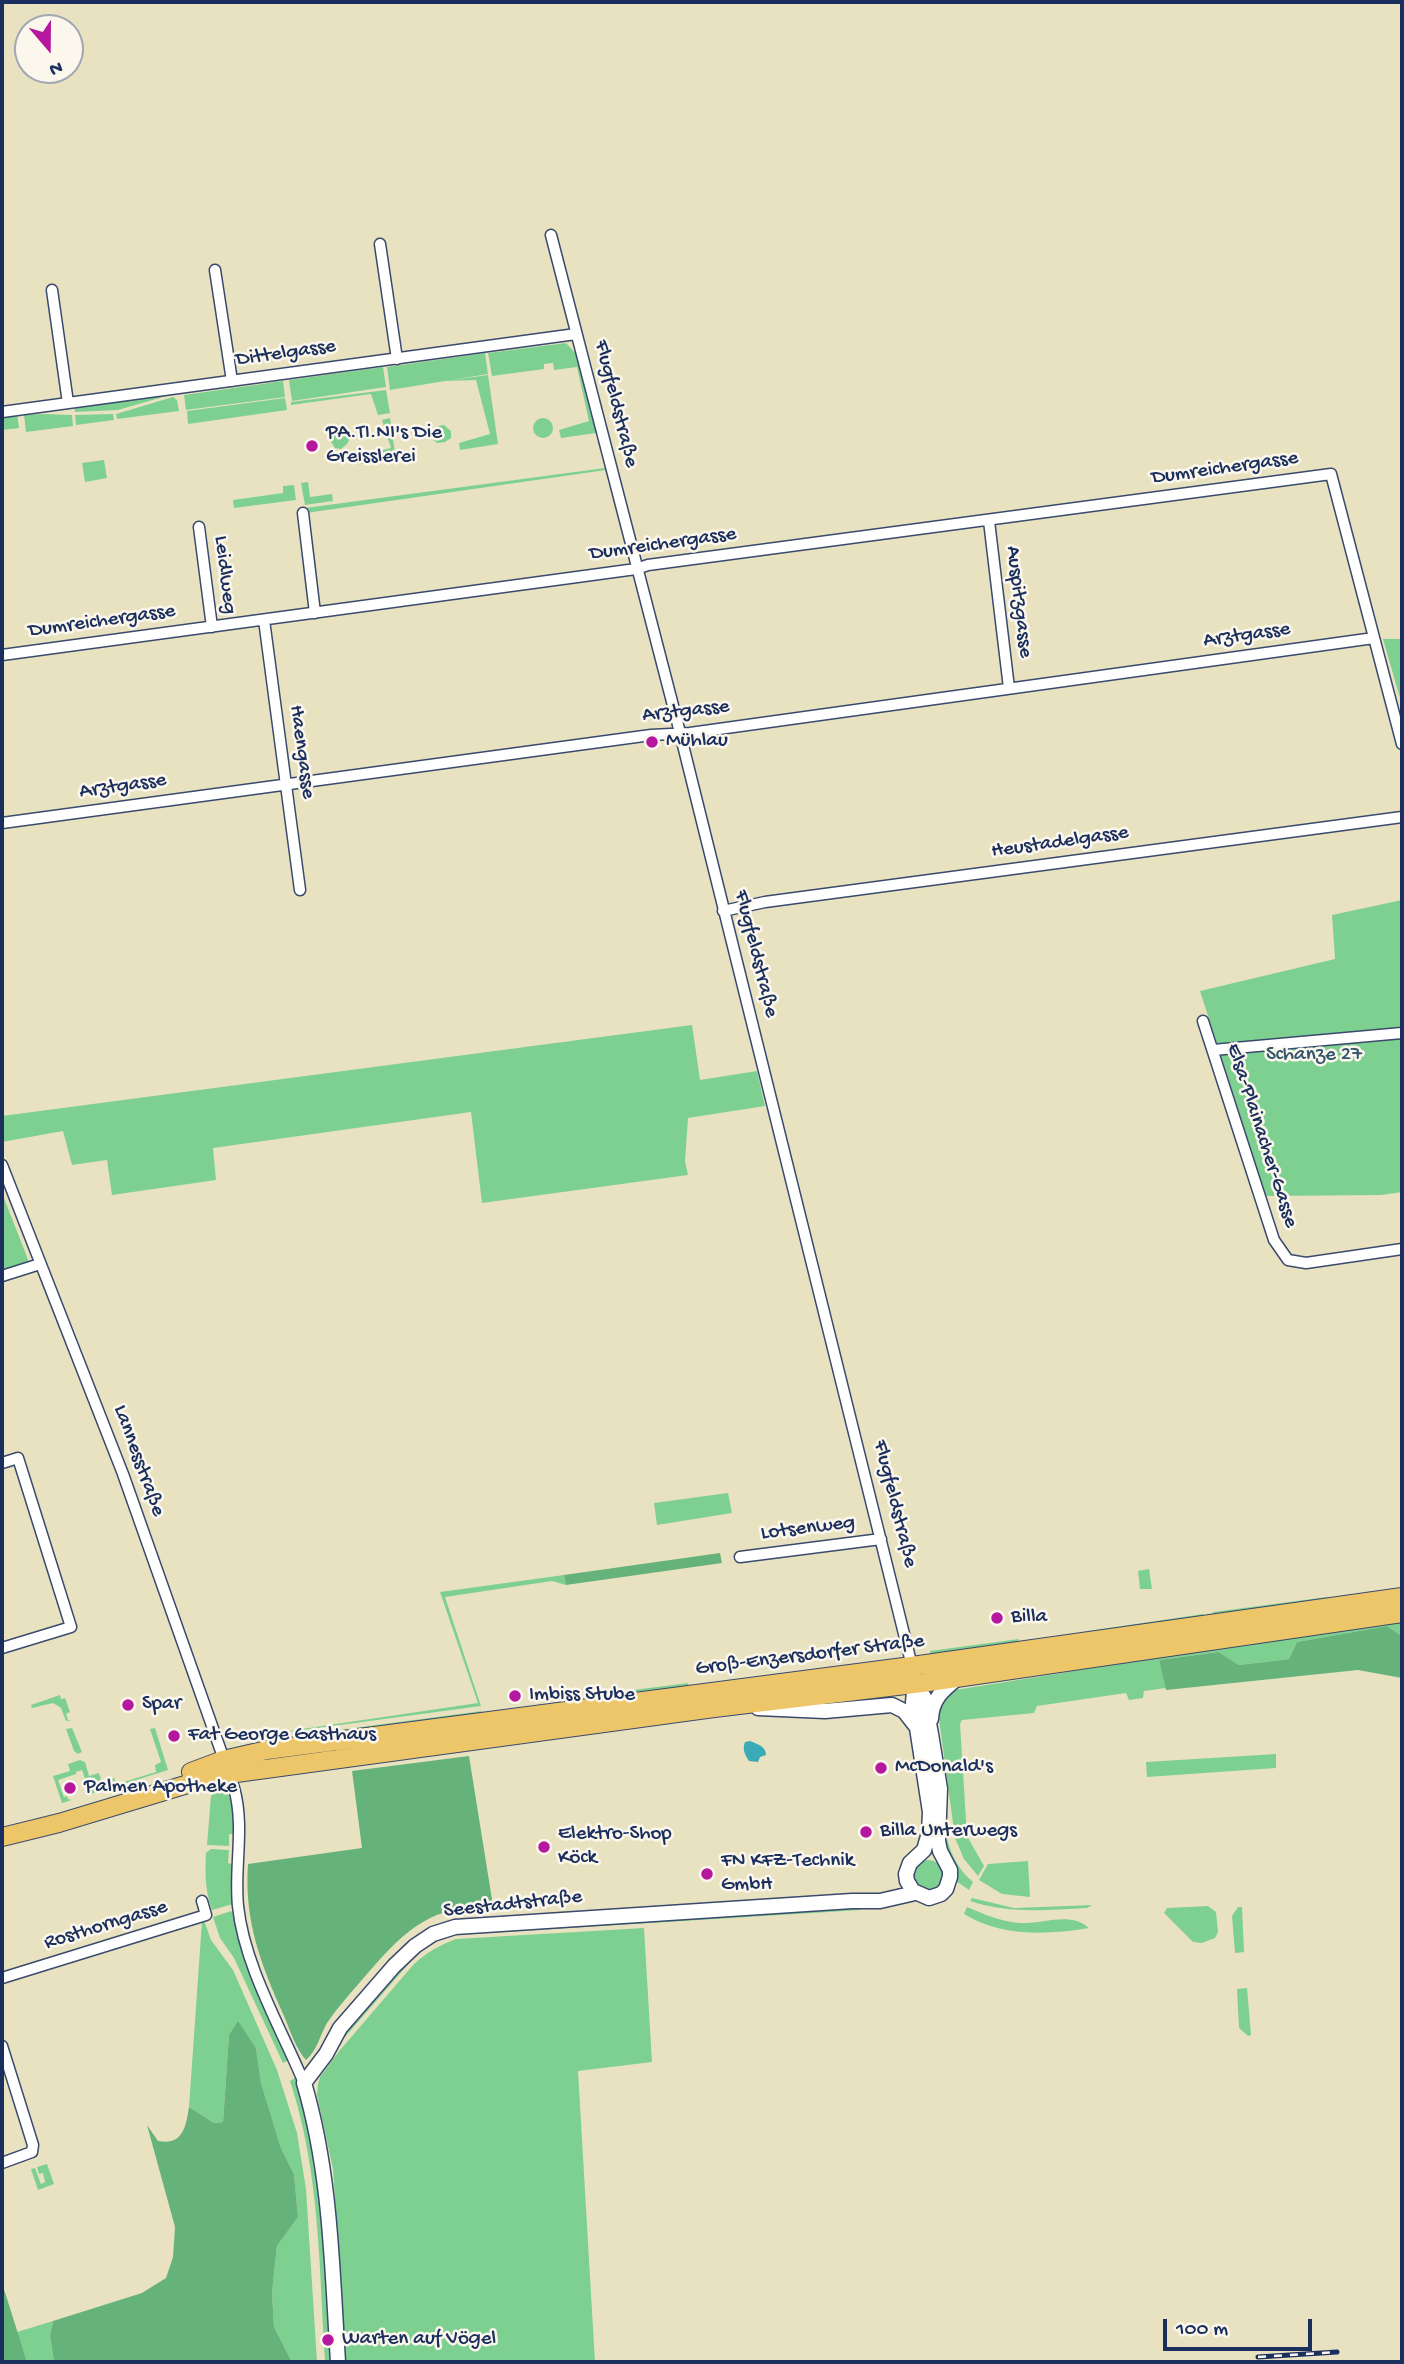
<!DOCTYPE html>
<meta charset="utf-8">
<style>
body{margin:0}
#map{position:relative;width:1404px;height:2364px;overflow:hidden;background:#e9e2c1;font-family:"Gochi Hand",sans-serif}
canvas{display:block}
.frame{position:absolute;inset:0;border:4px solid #1b2f5e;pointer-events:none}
.north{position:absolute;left:14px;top:14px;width:70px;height:70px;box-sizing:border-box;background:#fbf7ec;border:2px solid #a1a7b3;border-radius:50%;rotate:160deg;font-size:19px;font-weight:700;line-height:28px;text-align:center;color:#1b2f5e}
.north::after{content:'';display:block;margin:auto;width:24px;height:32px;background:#b5179e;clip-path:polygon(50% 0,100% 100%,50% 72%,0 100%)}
.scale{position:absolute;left:1163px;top:2319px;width:149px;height:32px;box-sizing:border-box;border:4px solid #1b2f5e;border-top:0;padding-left:9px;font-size:21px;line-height:24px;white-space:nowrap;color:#1b2f5e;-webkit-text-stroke:5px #fbf7ec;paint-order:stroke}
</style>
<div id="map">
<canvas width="1404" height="2364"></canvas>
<div class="frame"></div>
<div class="north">N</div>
<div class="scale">100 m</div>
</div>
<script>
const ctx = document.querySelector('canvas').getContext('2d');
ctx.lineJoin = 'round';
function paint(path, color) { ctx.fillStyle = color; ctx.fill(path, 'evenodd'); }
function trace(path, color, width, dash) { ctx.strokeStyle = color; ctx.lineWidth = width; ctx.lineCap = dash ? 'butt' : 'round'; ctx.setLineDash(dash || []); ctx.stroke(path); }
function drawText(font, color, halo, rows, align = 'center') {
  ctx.font = font + ' "Gochi Hand",sans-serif'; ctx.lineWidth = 5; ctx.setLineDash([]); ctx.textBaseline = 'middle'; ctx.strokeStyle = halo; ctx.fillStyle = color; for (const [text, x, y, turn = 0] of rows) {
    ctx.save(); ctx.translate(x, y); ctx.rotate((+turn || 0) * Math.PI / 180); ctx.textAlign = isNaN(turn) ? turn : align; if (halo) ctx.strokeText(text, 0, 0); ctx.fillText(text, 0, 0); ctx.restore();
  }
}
paint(new Path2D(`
 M566,343L577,355L596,433L561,438L559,430L589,421L577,367L554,370L553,363L544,364V369L492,376L488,353Z
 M485,353L488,374L390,390L387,367Z
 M383,367L386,387L292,401L289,380Z
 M488,375L498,444L460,450L459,443L490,434L476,380L444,381Z
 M283,381L285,397L186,410L184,395Z
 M386,390L390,413L378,415L371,394L291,405V402Z
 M161,394L170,395L118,410L75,412L74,406Z
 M173,397L177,400L179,411L117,419L116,414Z
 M285,398L287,410L188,424L187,411Z
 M17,413L19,428L2,430V415Z
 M41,414L72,415L73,426L26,432L24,415Z
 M113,414L114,420L76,425L75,415Z
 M390,418L396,460L361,464L359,456L391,448L382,420Z
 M533 428a10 10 0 1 1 20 0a10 10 0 1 1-20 0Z
 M444,425L451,431V438L445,442L437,443L433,440V433L438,426Z
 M337,429L346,431L350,438L347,444L341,449L335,448L330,440V436Z
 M104,460L107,478L85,482L82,463Z
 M605,468L606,470L306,513L305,508Z
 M308,482L310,497L332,494L333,501L305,505L301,483Z
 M294,485L296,500L234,508L233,500L283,493V486Z
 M1383,639H1402V705Z
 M1402,900V1192L1381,1195L1266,1196L1200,991L1335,959L1332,915Z
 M692,1025L700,1080L757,1071L765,1106L688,1118L685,1161L688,1175L482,1203L471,1112L213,1148L216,1180L112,1195L107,1160L72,1165L63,1131L2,1142V1116Z
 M2,1193L29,1262L2,1270Z
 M728,1493L732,1513L657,1525L654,1503Z
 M1149,1569L1152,1589H1140L1138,1571Z
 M564,1575L566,1585L552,1581L445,1597L481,1706L221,1741L478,1703L440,1592Z
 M1327,1597L1328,1601L1213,1616V1612Z
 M1203,1614L1204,1617L1091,1633L1089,1631Z
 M1401,1619L1402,1636L1387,1626L1297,1642L1289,1659L1239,1665L1217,1652L1159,1660L1166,1688L1144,1691L1143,1698L1129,1700L1126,1693L1037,1706L1034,1713L962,1720L960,1724L967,1836L984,1866L978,1876L964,1859L955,1838L939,1719L940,1710L947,1698L946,1696L955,1690Z
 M1019,1639L1017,1643L931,1655L930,1651Z
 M688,1683L689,1687L617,1696L618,1692Z
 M60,1695L61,1699L65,1698L70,1712L66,1714L68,1720H72L66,1721L61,1708L53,1703L32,1708L31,1705Z
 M482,1711L480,1714L295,1740L294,1736Z
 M72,1728L82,1752L78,1754L74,1751L66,1729Z
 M155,1728L168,1770L114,1787L111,1779L114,1778L117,1784L156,1772L155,1765L161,1762L150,1729Z
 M1276,1754V1768L1147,1777L1146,1762Z
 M80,1760L85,1762L89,1776L99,1773L104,1790L90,1794L82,1770L76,1772V1774L58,1780L64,1797L67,1796L68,1799L72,1800L62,1803L53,1776L70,1771L68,1764Z
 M214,1791H222L224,1795L228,1793C233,1806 234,1820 233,1834H229V1846L207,1845L211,1796Z
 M945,1829C949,1850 956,1868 973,1882L969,1890L956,1881L943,1853Z
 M211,1849L229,1850L228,1863L232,1864L233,1904L212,1910C205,1890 205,1874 206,1853Z
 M913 1875a15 15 0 1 1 30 0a15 15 0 1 1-30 0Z
 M1028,1861L1030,1897L1002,1894L979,1880L988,1864Z
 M972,1898L1014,1908L1092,1905L1087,1908C1046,1910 1009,1914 970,1901Z
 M861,1906V1910L456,1935L435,1942L417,1954L345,2037L343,2035L418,1948L451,1933Z
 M1208,1906L1216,1912L1218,1932L1215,1938L1202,1943L1193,1942L1164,1913L1167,1908Z
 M967,1907C984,1914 1001,1922 1020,1923C1044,1924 1070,1911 1089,1928C1046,1935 1001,1937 964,1914Z
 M1238,1907H1242L1244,1952L1235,1953L1232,1916Z
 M231,1911C239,1919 239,1941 243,1953C254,1990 274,2025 289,2060L283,2063L234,1958L220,1938L213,1917Z
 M202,1921L205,1923L211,1940L233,1970L277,2070L297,2133L306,2189L317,2362H292L274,2327L272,2292L277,2246L298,2217L294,2174L281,2148L261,2083L256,2048L238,2022L229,2035L223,2122L214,2123L189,2107Z
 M644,1928L652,2062L578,2071L595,2362H346L333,2169L317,2095L318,2084L320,2077L340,2050L414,1964C427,1952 440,1945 456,1939Z
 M1247,1988L1251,2035L1248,2036L1239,2028L1237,1989Z
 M296,2077L320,2171L333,2362H325C319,2267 320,2172 290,2081Z
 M47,2164L54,2184L38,2190L31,2169L35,2168L41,2184L45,2182L43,2173L39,2174L37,2167Z
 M53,2321L50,2336L54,2362H27L17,2332Z`), '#7ed091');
paint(new Path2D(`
 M720,1553L722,1563L566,1585L564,1575Z
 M1387,1626L1402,1636V1678L1358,1670L1166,1690L1159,1660L1218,1652L1239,1665L1289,1659L1297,1642Z
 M469,1756L494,1912C433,1896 396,1940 361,1981C349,1995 337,2008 327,2023C320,2035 317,2051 306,2060C296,2049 290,2030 284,2016C261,1964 244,1922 248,1864L362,1848L352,1771Z
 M238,2021L256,2048L261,2083L281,2148L294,2174L298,2217L277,2246L272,2292L274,2327L292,2362H54L50,2336L53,2321L142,2293L166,2278L173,2257L175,2227L147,2125L158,2141C183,2146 186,2126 189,2107L214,2123L223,2122L229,2035Z
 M2,2283L27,2362H2Z`), '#66b27b');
paint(new Path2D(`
 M750,1741C757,1744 766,1746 766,1755L760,1757L758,1762L749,1761C745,1755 742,1749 745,1742Z`), '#3aabb6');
const minor = new Path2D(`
 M551,235L677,721L912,1666
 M380,244L397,359
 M215,270L232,381
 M52,290L68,403
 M2,412L576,334
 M303,513L315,613
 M989,521L1009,688
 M199,527L212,627
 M264,620L300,890
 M2,655L636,569L648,565L1331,474L1402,744
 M2,823L651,735L690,733L1374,638
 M723,911L765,902L1402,817
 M1203,1021L1274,1240L1288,1260L1306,1263L1402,1249
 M1213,1050L1402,1033
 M2,1165L123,1474L234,1788C245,1827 234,1867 238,1906C244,1965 281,2028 304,2083
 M2,1276L40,1264
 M2,1463L18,1458L71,1627L2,1648
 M740,1557L881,1539
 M2,1978L206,1915L202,1901
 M2,2046L33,2145L32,2152L2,2163`);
const tertiary = new Path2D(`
 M913,1676L915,1684L913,1702L930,1812L929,1833L924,1850L910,1863L906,1874L907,1881L913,1891L929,1898L941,1894L946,1889L950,1877V1870L940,1851L938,1841L940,1789L931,1734L924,1697L915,1684
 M758,1708L825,1711L892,1705L904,1711L915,1725
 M931,1719C932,1698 943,1690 959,1677
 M338,2362C332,2268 331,2174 304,2083L326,2054L340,2028L394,1966L415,1946L433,1934L455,1927L852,1901H880L915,1893`);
const primary = new Path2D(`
 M191,1772L223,1760L267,1750L919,1665L1402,1597
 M2,1837L59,1823L208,1778L229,1774L714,1708L922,1683L1402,1613`);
trace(minor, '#3a4a6d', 13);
trace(tertiary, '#3a4a6d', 17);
trace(primary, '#3a4a6d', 20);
trace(minor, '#fff', 10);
trace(tertiary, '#fff', 14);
trace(primary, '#ecc669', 18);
const rail = new Path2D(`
 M1258,2357L1337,2352`);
trace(rail, '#1b2f5e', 5);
trace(rail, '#fbf7ec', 2.5, [8]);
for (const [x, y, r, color] of [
 [312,446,7,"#b5179e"],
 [652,742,7,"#b5179e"],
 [997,1618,7,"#b5179e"],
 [515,1696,7,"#b5179e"],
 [128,1705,7,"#b5179e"],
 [174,1736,7,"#b5179e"],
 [881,1768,7,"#b5179e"],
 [70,1788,7,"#b5179e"],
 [866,1832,7,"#b5179e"],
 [544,1847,7,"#b5179e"],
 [707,1874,7,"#b5179e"],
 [328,2340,7,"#b5179e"]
]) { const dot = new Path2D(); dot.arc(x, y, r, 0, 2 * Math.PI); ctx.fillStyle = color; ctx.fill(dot); trace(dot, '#fbf7ec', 2.5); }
drawText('21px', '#1b2f5e', '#fbf7ec', [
 ["Dittelgasse",286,354,-8],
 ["Flugfeldstraße",615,404,76],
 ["Dumreichergasse",1225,469,-8],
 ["Dumreichergasse",663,545,-8],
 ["Leidlweg",224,575,83],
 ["Auspitzgasse",1018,602,83],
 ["Dumreichergasse",102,622,-8],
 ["Arztgasse",1247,636,-8],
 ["Arztgasse",686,712,-6],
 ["Haengasse",301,752,82],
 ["Arztgasse",123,787,-8],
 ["Heustadelgasse",1060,843,-8],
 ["Flugfeldstraße",755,954,76],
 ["Elsa-Plainacher-Gasse",1261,1136,72],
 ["Lannesstraße",138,1461,70],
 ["Flugfeldstraße",894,1504,76],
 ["Lotsenweg",808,1529,-7],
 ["Groß-Enzersdorfer Straße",810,1656,-7],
 ["Seestadtstraße",513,1905,-6],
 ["Rosthorngasse",106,1926,-17]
]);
drawText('21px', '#1b2f5e', '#fbf7ec', [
 ["PA.TI.NI's Die",326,434],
 ["Greisslerei",326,458],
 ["Mühlau",666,742],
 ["Billa",1011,1618],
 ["Imbiss Stube",529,1696],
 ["Spar",142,1705],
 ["Fat George Gasthaus",188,1736],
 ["McDonald's",895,1768],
 ["Palmen Apotheke",84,1788],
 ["Billa Unterwegs",880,1832],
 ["Elektro-Shop",558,1835],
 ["Köck",558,1859],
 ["FN KFZ-Technik",721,1862],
 ["GmbH",721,1886],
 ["Warten auf Vögel",342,2340]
], 'left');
drawText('21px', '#34576b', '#fbf7ec', [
 ["Schanze 27",1314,1056]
]);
</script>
